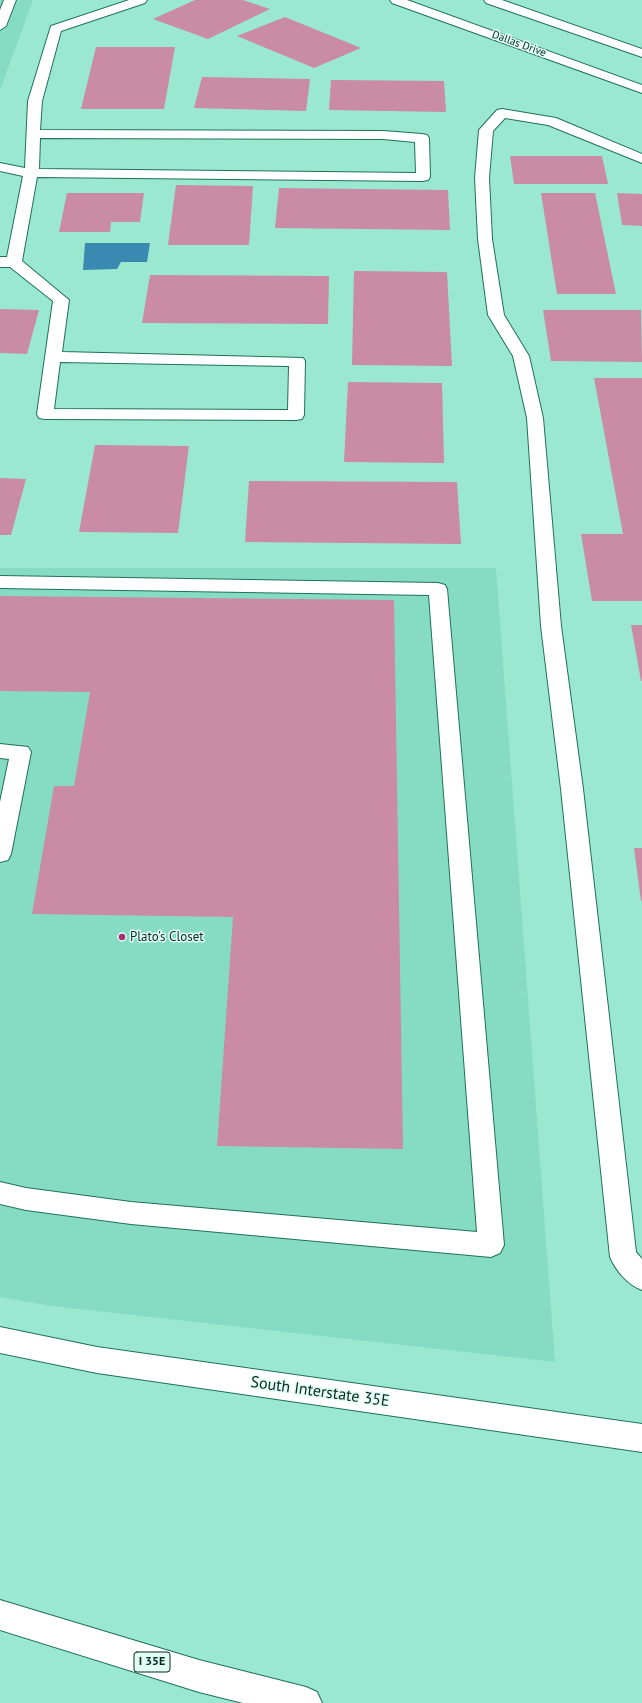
<!DOCTYPE html>
<style>
body{margin:0}
canvas{display:block;background:#9be8d0}
</style>
<canvas width="642" height="1703"></canvas>
<script>
const ctx = document.querySelector('canvas').getContext('2d');
ctx.lineJoin = 'round';
function paint(path, color) { ctx.fillStyle = color; ctx.fill(path, 'evenodd'); }
function trace(path, color, width, dash) { ctx.strokeStyle = color; ctx.lineWidth = width; ctx.lineCap = dash ? 'butt' : 'round'; ctx.setLineDash(dash || []); ctx.stroke(path); }
function drawText(font, color, halo, rows, align = 'center') {
  ctx.font = font + ' "PT Sans",sans-serif'; ctx.lineWidth = 3; ctx.setLineDash([]); ctx.textBaseline = 'middle'; ctx.strokeStyle = halo; ctx.fillStyle = color; for (const [text, x, y, turn = 0] of rows) {
    ctx.save(); ctx.translate(x, y); ctx.rotate((+turn || 0) * Math.PI / 180); ctx.textAlign = isNaN(turn) ? turn : align; if (halo) ctx.strokeText(text, 0, 0); ctx.fillText(text, 0, 0); ctx.restore();
  }
}
paint(new Path2D(`
 M0,0H33L0,90Z
 M0,568H496L555,1362L51,1306L0,1297Z`), '#86dcc3');
paint(new Path2D(`
 M85,243H150L147,262H121L117,269L83,270Z`), '#3a89b0');
paint(new Path2D(`
 M195,0H243L270,9L208,39L153,19Z
 M285,17L361,48L314,68L237,36Z
 M96,47H175L164,109H81Z
 M202,77L310,79L306,111L194,108Z
 M331,80L444,81L446,112L329,110Z
 M510,156H602L608,184H514Z
 M176,185L253,186L249,245H168Z
 M279,188L448,190L450,230L275,228Z
 M67,193H144L140,222H111L110,232H59Z
 M541,193H595L616,294H557Z
 M617,193L642,194V226L622,225Z
 M354,271L447,272L452,366L352,365Z
 M150,275L329,276L328,324L142,323Z
 M0,309L39,310L27,354L0,353Z
 M543,310H641L642,362L551,361Z
 M594,378H642V601H592L581,534H623Z
 M348,382L442,383L444,463L344,462Z
 M95,445L189,446L178,533L79,532Z
 M0,478L26,479L11,535H0Z
 M249,481L457,482L461,544L245,542Z
 M0,596L394,600L403,1149L217,1146L233,917L32,914L54,786H74L90,692L0,691Z
 M631,625H642V681H641Z
 M634,848H642V901H641Z`), '#ca8ba5');
const minor = new Path2D(`
 M4,0H16L6,26L0,30V10Z
 M129,0H147L145,3L61,31L42,101L40,130L383,131L422,134L427,135L429,138L430,177L428,180L423,181L37,177L22,261L69,300L62,352L303,358L305,361L304,415L302,419L296,420L45,419L39,418L37,414L53,301L10,267H0V257H7L23,176L0,171V163L25,168L28,101L51,26ZM40,138L383,139L415,142L416,173L39,169ZM60,362L289,366L288,410L54,409Z
 M502,109L556,118L642,154V163L548,125L505,118L493,131L489,178L492,239L504,315L529,356L543,418L561,626L583,789L636,1252L642,1259V1290C628,1285 616,1271 610,1257L561,789L541,626L527,418L513,356L488,315L478,239L475,178L479,130L497,110Z
 M0,576L438,583L445,585L447,589L504,1245L500,1253L491,1257L131,1224L26,1210L0,1204V1182L26,1188L131,1202L477,1232L429,595L0,588Z
 M0,744L28,747L31,752L11,854L8,860L0,862V802L9,759L0,758Z`);
const major = new Path2D(`
 M390,0H407L642,85V93L392,3Z
 M484,0H502L642,49V57L486,3Z
 M0,1327L97,1347L642,1424V1452L97,1373L0,1353Z`);
const highway = new Path2D(`
 M0,1600L199,1660L306,1687L317,1692L322,1703H243L199,1692L0,1630Z`);
trace(minor, '#1f705c', 2);
trace(major, '#1f705c', 2);
trace(highway, '#1f705c', 2);
paint(minor, '#fff');
paint(major, '#fff');
paint(highway, '#fff');
for (const [x, y, r, color] of [
 [122,937,4,"#ae2971"]
]) { const dot = new Path2D(); dot.arc(x, y, r, 0, 2 * Math.PI); ctx.fillStyle = color; ctx.fill(dot); trace(dot, '#e1fef4', 1.5); }
drawText('11px', '#082a21', '#e1fef4', [
 ["Dallas Drive",519,44,20]
]);
for (const [x, y, w] of [
 [152,1662,36]
]) { const box = new Path2D(); box.roundRect(x - w / 2, y - 10, w, 20, 3); ctx.fillStyle = '#e1fef4'; ctx.fill(box); trace(box, '#082a21', 1); }
drawText('bold 12px', '#082a21', null, [
 ["I 35E",152,1662]
]);
drawText('13px', '#082a21', '#e1fef4', [
 ["Plato's Closet",130,937]
], 'left');
drawText('16px', '#082a21', '#e1fef4', [
 ["South Interstate 35E",320,1392,8]
]);
</script>
